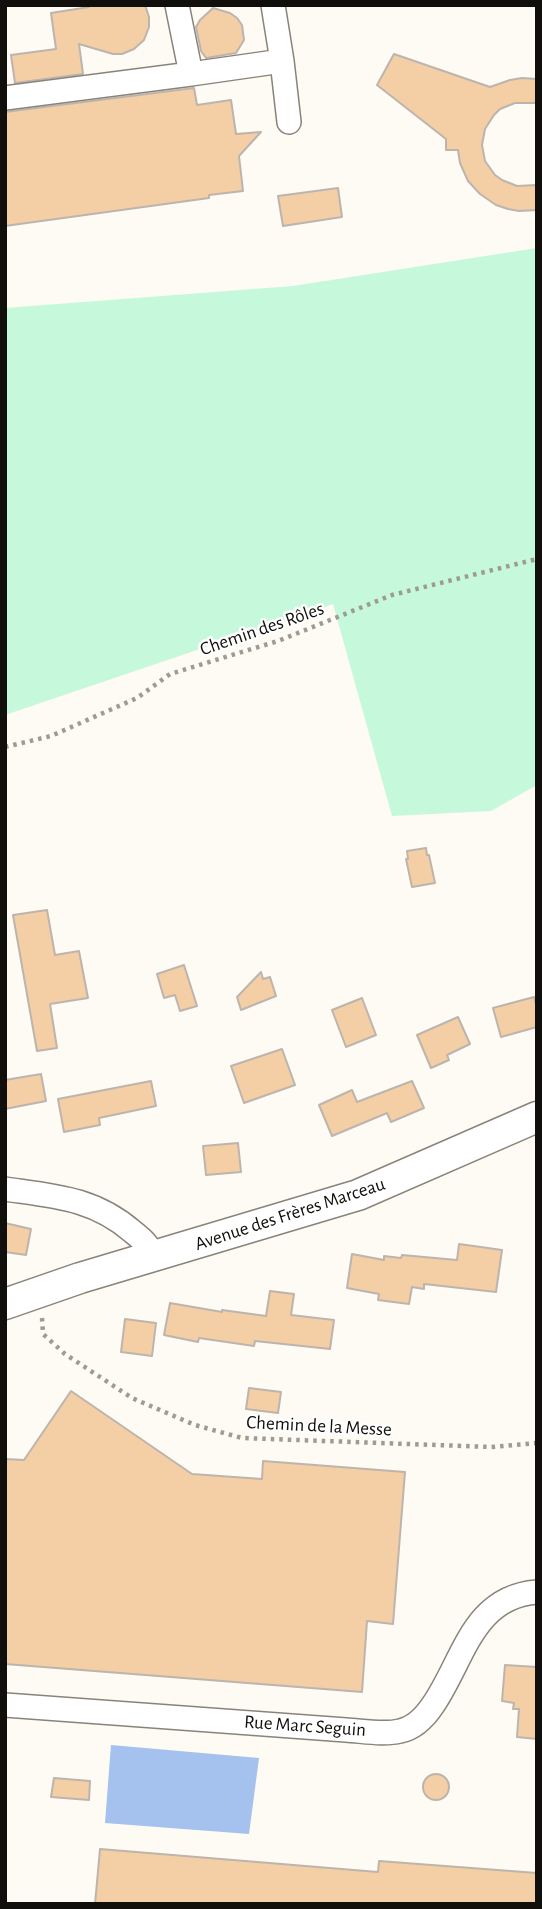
<!DOCTYPE html>
<meta charset="utf-8">
<style>
body{margin:0}
#map{position:relative;width:542px;height:1909px;overflow:hidden;background:#fefaf4;font-family:"Alegreya Sans",sans-serif}
canvas{display:block}
.frame{position:absolute;inset:0;border:7px solid #110f0b;pointer-events:none}
</style>
<div id="map">
<canvas width="542" height="1909"></canvas>
<div class="frame"></div>
</div>
<script>
const ctx = document.querySelector('canvas').getContext('2d');
ctx.lineJoin = 'round';
function paint(path, color) { ctx.fillStyle = color; ctx.fill(path, 'evenodd'); }
function trace(path, color, width, dash) { ctx.strokeStyle = color; ctx.lineWidth = width; ctx.lineCap = dash ? 'butt' : 'round'; ctx.setLineDash(dash || []); ctx.stroke(path); }
function drawText(font, color, halo, rows, align = 'center') {
  ctx.font = font + ' "Alegreya Sans",sans-serif'; ctx.lineWidth = 5; ctx.setLineDash([]); ctx.textBaseline = 'middle'; ctx.strokeStyle = halo; ctx.fillStyle = color; for (const [text, x, y, turn = 0] of rows) {
    ctx.save(); ctx.translate(x, y); ctx.rotate((+turn || 0) * Math.PI / 180); ctx.textAlign = isNaN(turn) ? turn : align; if (halo) ctx.strokeText(text, 0, 0); ctx.fillText(text, 0, 0); ctx.restore();
  }
}
paint(new Path2D(`
 M537,248V785L491,811L392,816L333,604L5,715V308L293,286Z`), '#c6f8db');
paint(new Path2D(`
 M111,1745L259,1758L249,1834L105,1823Z`), '#a5c1ed');
const building = new Path2D(`
 M90,5H145L149,17V27L144,40L134,49L122,54H113L79,44L83,74L15,83L11,55L56,49L51,13L89,7Z
 M213,8L230,13L237,18L242,25L244,40L236,53L206,58L201,51L196,27L200,20Z
 M394,54L490,87L510,80L522,78L537,79V103H515L500,109L494,115L485,129L482,145L485,161L495,175L502,180L517,186L537,185V210L519,211L508,209L496,205L480,194L468,181L460,163L458,150H446V139L377,85Z
 M194,88L197,105L231,100L236,134L261,132L239,156L243,191L209,195V198L5,226V112Z
 M338,188L342,217L283,226L278,196Z
 M426,848L427,855H429L435,883L412,887L406,859H408L407,851Z
 M47,910L55,955L79,951L88,998L50,1004L57,1048L37,1051L13,915Z
 M184,965L197,1006L180,1011L175,995L164,998L157,974Z
 M261,972L263,979L270,977L276,996L241,1010L237,997Z
 M534,997L537,1008V1027L501,1037L493,1008Z
 M362,998L376,1035L346,1047L332,1010Z
 M458,1017L470,1044L447,1055L449,1060L431,1068L417,1035Z
 M282,1049L295,1085L244,1103L231,1066Z
 M41,1074L46,1101L5,1109V1080Z
 M151,1081L156,1106L99,1118L100,1125L64,1132L58,1099Z
 M412,1081L424,1108L391,1122L387,1113L332,1136L319,1105L352,1090L357,1102Z
 M238,1143L241,1172L206,1175L203,1146Z
 M5,1223L31,1229L26,1255L5,1252Z
 M459,1244L502,1250L496,1292L424,1284V1289L412,1287L409,1304L378,1300L379,1294L347,1288L352,1254L384,1260V1256L401,1258L402,1255L457,1260Z
 M270,1291L294,1294L291,1315L334,1320L330,1349L255,1341L254,1346L199,1338L198,1342L164,1335L170,1303L222,1312V1310L266,1316Z
 M125,1319L156,1323L152,1356L121,1352Z
 M249,1388L281,1392L278,1413L246,1409Z
 M71,1391L192,1474L262,1479L263,1461L405,1472L393,1624L367,1621L362,1692L5,1664V1459L24,1460Z
 M505,1665L537,1667V1739L517,1737L519,1709H513L514,1703L502,1701Z
 M423 1787a13 13 0 1 1 26 0a13 13 0 1 1-26 0Z
 M54,1778L90,1781L89,1800L51,1797Z
 M100,1849L378,1872L379,1861L537,1873V1904H95Z`);
paint(building, '#f4cea4');
trace(building, '#bdb5ad', 2);
const minor = new Path2D(`
 M177,5L191,74L282,61
 M273,5L282,61L289,122
 M5,98L191,74
 M5,1189C54,1196 94,1198 133,1232C143,1240 149,1245 153,1257
 M5,1705L346,1730C363,1731 384,1735 400,1731C415,1728 425,1717 433,1705C464,1660 472,1597 537,1592`);
const major = new Path2D(`
 M5,1304L80,1278L358,1195L537,1117`);
trace(minor, '#89837a', 26);
trace(major, '#89837a', 33);
trace(new Path2D(`
 M5,747L51,736L137,698L170,674L278,641L392,595L537,559
 M42,1318L43,1334L65,1354L132,1398L195,1425L242,1438L491,1447L537,1443`), '#9e9b95', 4.5, [3.5, 5]);
trace(minor, '#fff', 23);
trace(major, '#fff', 30);
drawText('19px', '#110f0b', '#fff', [
 ["Chemin des Rôles",262,629,-19],
 ["Avenue des Frères Marceau",290,1214,-18],
 ["Chemin de la Messe",319,1426,3],
 ["Rue Marc Seguin",305,1726,4]
]);
</script>
